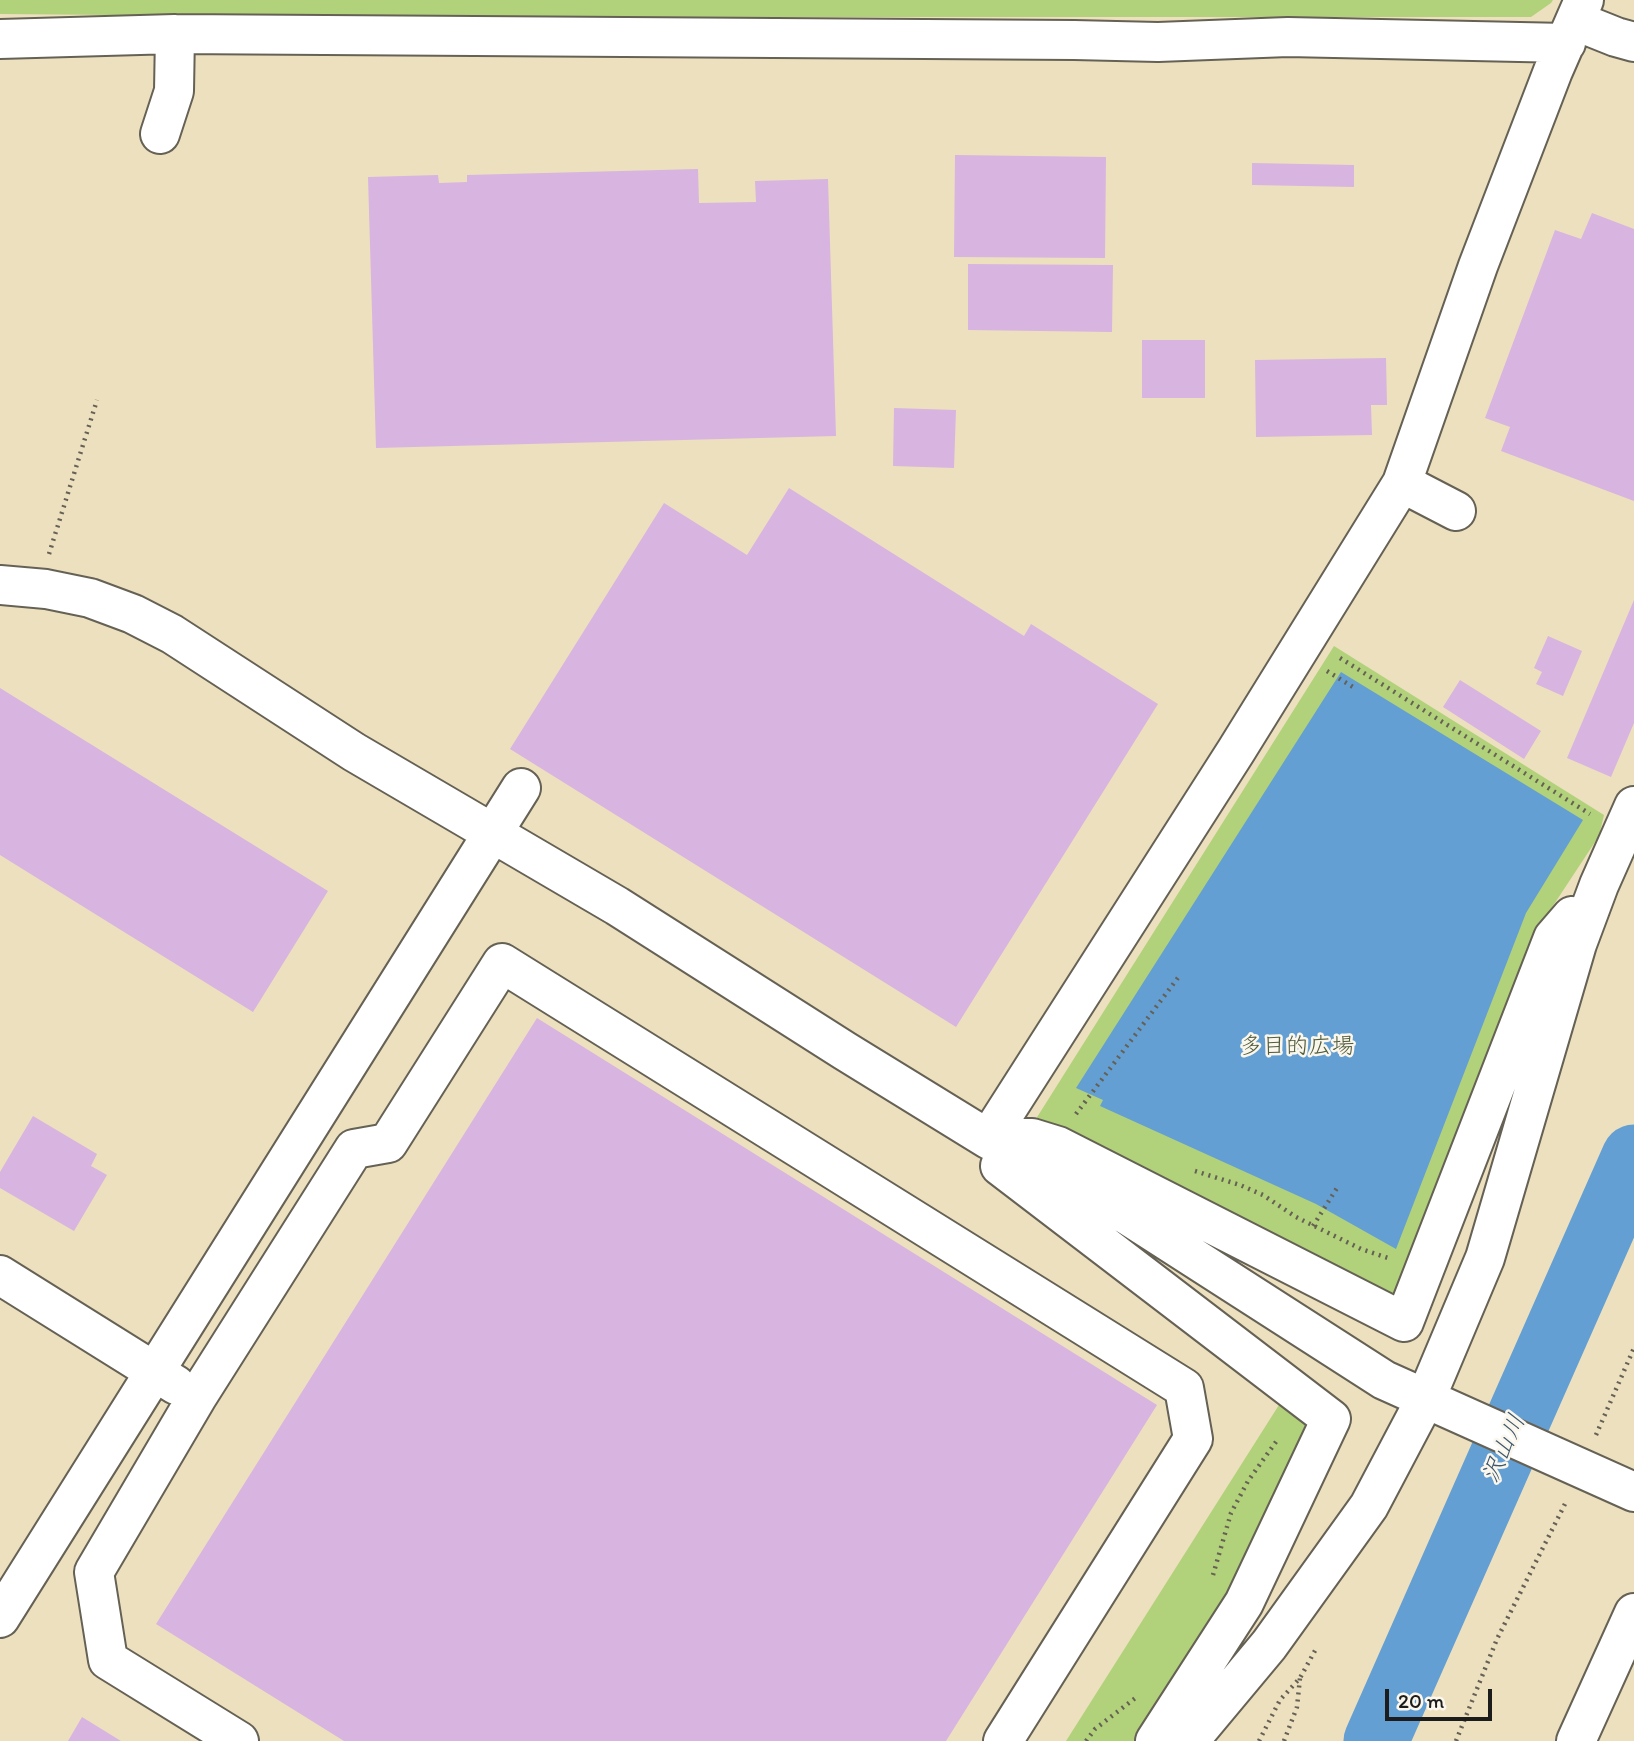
<!DOCTYPE html>
<meta charset="utf-8">
<style>
body{margin:0}
#map{position:relative;width:1634px;height:1741px;overflow:hidden;background:#ede0bf;font-family:Itim,sans-serif}
canvas{display:block}
.scale{position:absolute;left:1385px;top:1689px;width:107px;height:32px;box-sizing:border-box;border:4px solid #1c1c1c;border-top:0;padding-left:9px;font-size:21px;line-height:24px;white-space:nowrap;color:#1c1c1c;-webkit-text-stroke:5px #fbf7ec;paint-order:stroke}
</style>
<div id="map">
<canvas width="1634" height="1741"></canvas>
<div class="scale">20 m</div>
</div>
<script>
const ctx = document.querySelector('canvas').getContext('2d');
ctx.lineJoin = 'round';
function paint(path, color) { ctx.fillStyle = color; ctx.fill(path, 'evenodd'); }
function trace(path, color, width, dash) { ctx.strokeStyle = color; ctx.lineWidth = width; ctx.lineCap = dash ? 'butt' : 'round'; ctx.setLineDash(dash || []); ctx.stroke(path); }
function drawText(font, color, halo, rows, align = 'center') {
  ctx.font = font + ' Itim,"Klee One",sans-serif'; ctx.lineWidth = 5; ctx.setLineDash([]); ctx.textBaseline = 'middle'; ctx.strokeStyle = halo; ctx.fillStyle = color; for (const [text, x, y, turn = 0] of rows) {
    ctx.save(); ctx.translate(x, y); ctx.rotate((+turn || 0) * Math.PI / 180); ctx.textAlign = isNaN(turn) ? turn : align; if (halo) ctx.strokeText(text, 0, 0); ctx.fillText(text, 0, 0); ctx.restore();
  }
}
paint(new Path2D(`
 M0,0H1553L1551,3L1531,17H335L0,14Z
 M1334,646L1604,815L1599,836L1543,921L1394,1296L1034,1122Z
 M1284,1397L1315,1422L1236,1584L1143,1741H1066Z`), '#b1d27a');
paint(new Path2D(`
 M1341,672L1583,820L1526,913L1396,1249L1316,1204L1100,1106L1103,1100L1076,1088Z`), '#649fd4');
trace(new Path2D(`
 M1376,1741L1634,1157`), '#649fd4', 65);
paint(new Path2D(`
 M955,155L1106,157L1105,258L954,257Z
 M1252,163L1354,165V187L1252,185Z
 M698,169L699,203L756,202L755,181L828,179L836,436L376,448L368,177L438,175L439,183L467,182V175Z
 M1592,213L1634,229V501L1501,451L1510,427L1485,418L1555,230L1581,239Z
 M968,264L1113,265L1112,332L968,330Z
 M1142,340H1205V398H1142Z
 M1386,358L1387,405H1371L1372,435L1256,437L1255,360Z
 M894,408L956,410L954,468L893,466Z
 M789,488L1024,636L1031,624L1158,704L956,1027L510,749L664,503L747,555Z
 M1634,600V723L1611,777L1567,758Z
 M1548,636L1582,651L1563,696L1536,684L1542,672L1534,668Z
 M1460,680L1541,731L1524,759L1443,707Z
 M0,688L328,891L253,1012L0,855Z
 M537,1018L1157,1405L946,1741H344L156,1624Z
 M33,1116L97,1154L91,1166L107,1175L74,1231L0,1188V1172Z
 M82,1717L121,1741H68Z`), '#d8b4e0');
const minor = new Path2D(`
 M1576,21L1616,37L1634,42
 M0,39L175,34L1074,40L1158,42L1288,37L1566,43
 M160,134L174,91L175,34
 M1402,483L1456,511
 M0,585L46,589L90,598L133,614L172,634L354,752L617,906L845,1051L988,1139L1127,1215L1384,1380L1634,1492
 M1021,1138H1032L1058,1146L1404,1322L1553,938L1572,916
 M988,1139L1236,751L1402,483L1478,266L1553,71L1584,0
 M1000,1166L1331,1419L1244,1603L1155,1741
 M0,1275L176,1385
 M0,1618L521,788
 M239,1741L108,1660L94,1572L197,1397L354,1149L388,1143L502,963L1184,1388L1193,1439L1003,1741
 M1189,1741L1269,1645L1369,1506L1426,1398L1485,1258L1577,944L1599,885L1634,806
 M1576,1741L1634,1613`);
trace(minor, '#656155', 42);
trace(new Path2D(`
 M49,554L97,400
 M1340,658L1590,814
 M1327,671L1353,687
 M1076,1114L1180,975
 M1195,1171L1240,1185L1263,1195L1296,1217L1361,1249L1391,1259
 M1313,1226L1337,1188
 M1596,1435L1634,1348
 M1213,1575L1231,1513L1248,1481L1278,1439
 M1086,1741L1095,1729L1138,1696
 M1259,1741L1280,1700L1300,1678L1317,1647
 M1284,1741L1297,1707L1300,1678
 M1456,1741L1497,1639L1567,1500`), '#656155', 4.5, [2, 5]);
trace(minor, '#fff', 38);
drawText('23px', '#505c3d', '#fbf7ec', [
 ["多目的広場",1297,1047]
]);
drawText('italic 24px', '#3c576f', '#fbf7ec', [
 ["沢山川",1505,1449,-66]
]);
</script>
